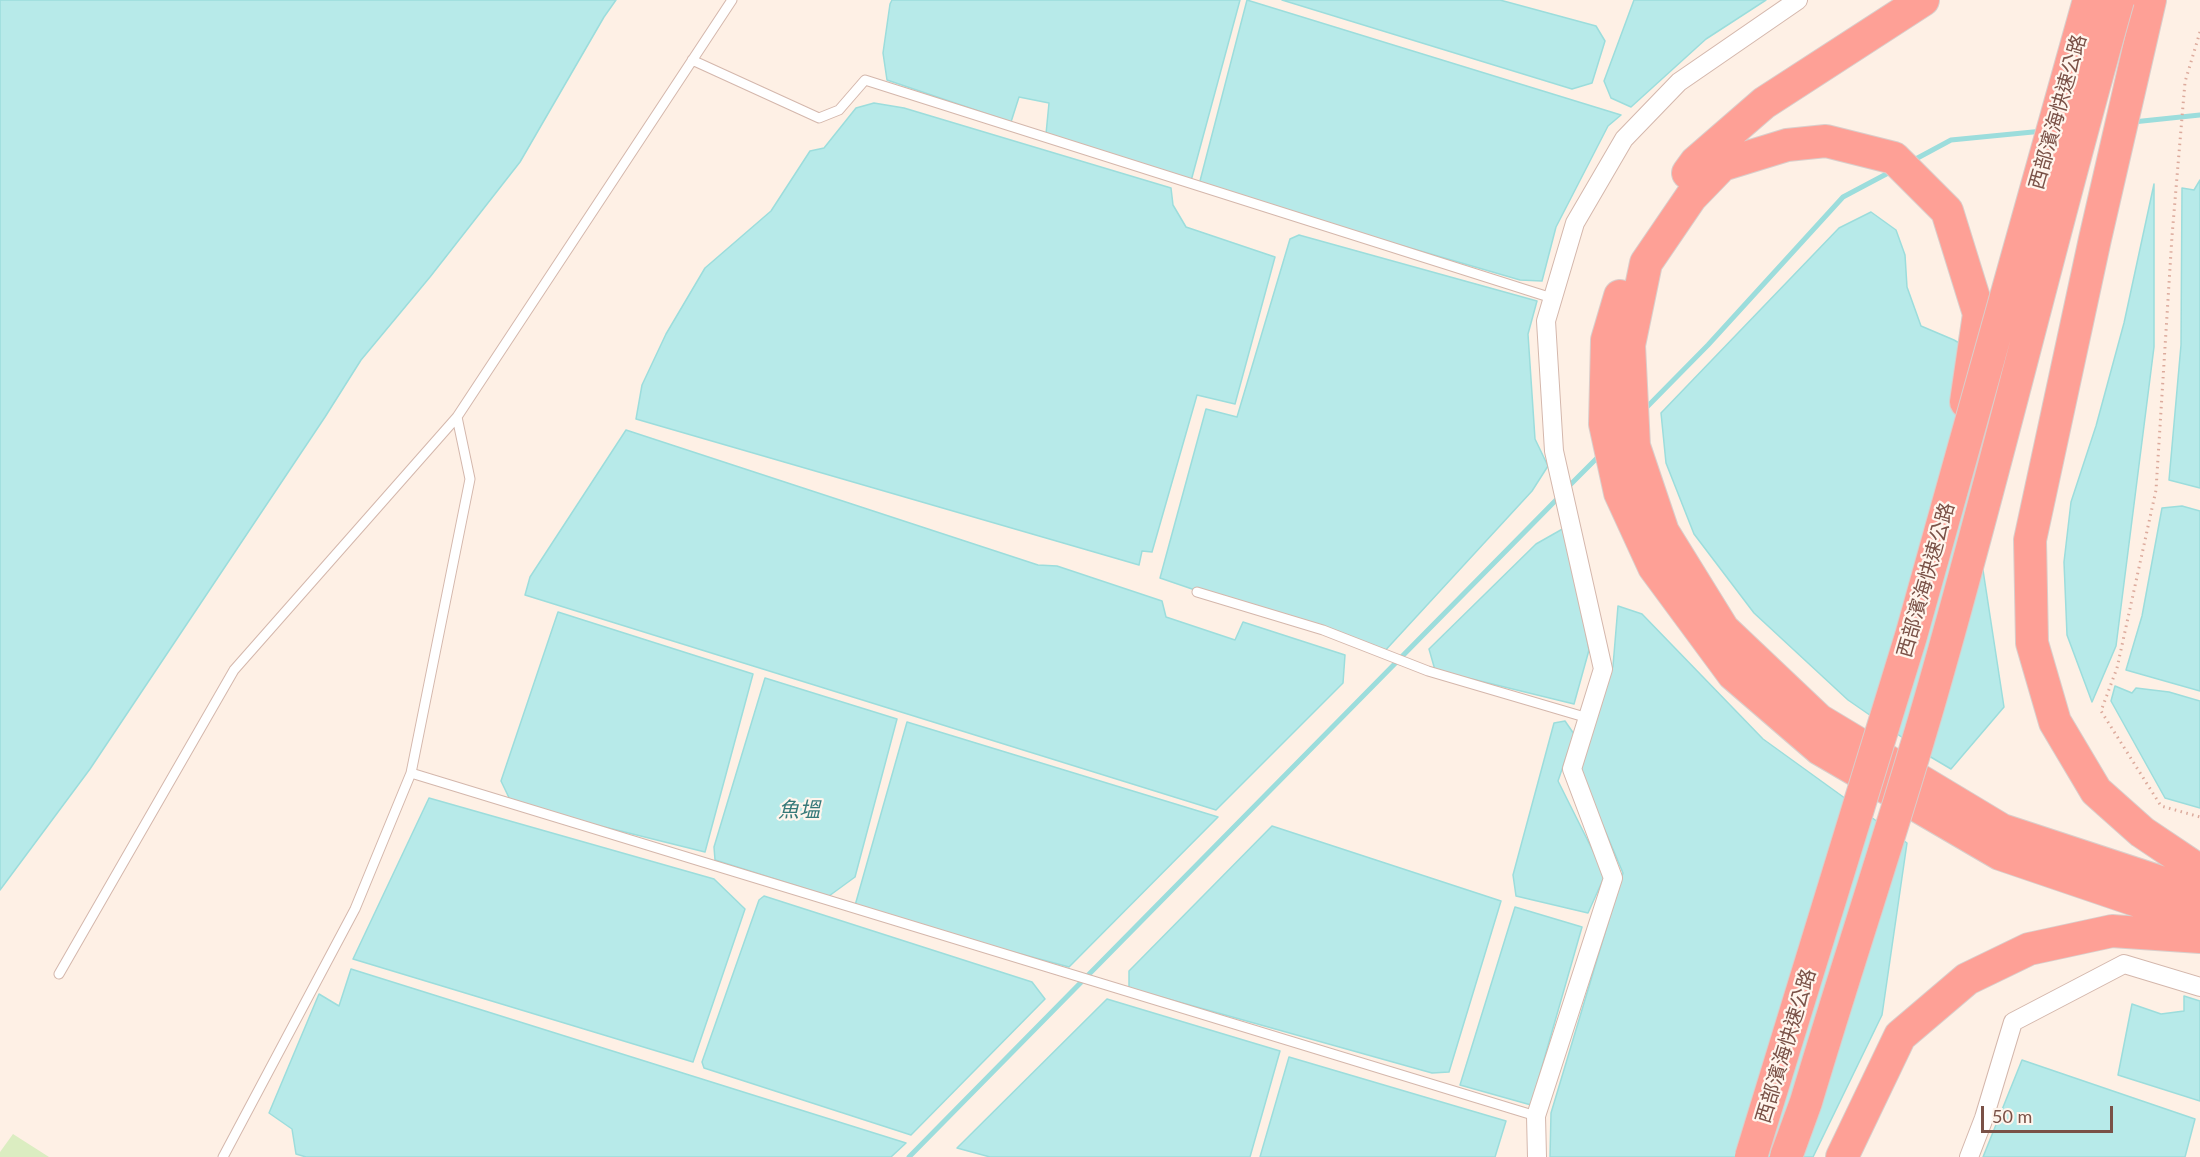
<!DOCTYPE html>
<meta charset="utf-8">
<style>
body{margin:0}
#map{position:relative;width:2200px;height:1157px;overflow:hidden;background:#fef0e5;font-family:Lato,sans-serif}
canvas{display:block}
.scale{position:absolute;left:1981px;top:1106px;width:132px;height:27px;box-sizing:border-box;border:3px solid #7a5147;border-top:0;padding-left:8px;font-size:18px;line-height:21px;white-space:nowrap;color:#7a5147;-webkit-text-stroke:4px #fff5ed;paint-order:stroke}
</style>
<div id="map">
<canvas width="2200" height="1157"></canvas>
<div class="scale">50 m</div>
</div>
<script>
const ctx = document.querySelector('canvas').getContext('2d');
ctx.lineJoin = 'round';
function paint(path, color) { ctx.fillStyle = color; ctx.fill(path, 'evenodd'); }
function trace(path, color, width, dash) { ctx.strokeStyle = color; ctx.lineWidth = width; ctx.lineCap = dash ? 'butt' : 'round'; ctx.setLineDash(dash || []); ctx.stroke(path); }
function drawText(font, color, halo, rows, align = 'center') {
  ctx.font = font + ' Lato,"Noto Sans TC",sans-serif'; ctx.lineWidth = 4.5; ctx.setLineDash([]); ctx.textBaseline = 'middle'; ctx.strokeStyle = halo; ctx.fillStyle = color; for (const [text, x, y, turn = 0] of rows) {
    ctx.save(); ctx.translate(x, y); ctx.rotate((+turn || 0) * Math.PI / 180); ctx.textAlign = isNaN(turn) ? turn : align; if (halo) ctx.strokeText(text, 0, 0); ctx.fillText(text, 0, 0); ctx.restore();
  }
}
paint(new Path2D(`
 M13,1134L49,1157H0V1152Z`), '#dbedc1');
const water = new Path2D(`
 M0,0H616L604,17L520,162L430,277L361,360L325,417L90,769L0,890Z
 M892,0H1240L1191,181L1046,134L1049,103L1019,97L1011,122L887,80L883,53L890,4Z
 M1247,0L1621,115L1608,126L1556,227L1542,281L1520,280L1214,191L1200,181Z
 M1282,0H1500L1596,26L1605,41L1592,83L1572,89Z
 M1634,0H1766L1706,39L1631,107L1611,98L1604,81Z
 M874,103L904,108L1171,188L1173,205L1186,227L1275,257L1235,404L1197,395L1152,552L1142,551L1139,565L636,419L642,385L666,334L705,268L771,211L810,151L824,148L856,108Z
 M2200,180V488L2169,480L2181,345L2182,188L2194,190Z
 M2154,184V347L2116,646L2092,702L2067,635L2064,562L2071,502L2096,426L2124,323Z
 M1871,212L1896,230L1905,255L1907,287L1921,326L1954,340L2001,367L1983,570L2004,707L1951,769L1929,756L1848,700L1754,613L1694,534L1666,463L1661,413L1839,228Z
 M1299,235L1537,301L1528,334L1535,439L1548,466L1532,491L1382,654L1160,578L1206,409L1237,417L1290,239Z
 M626,430L1038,565L1057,566L1162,601L1166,617L1235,640L1243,622L1345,655L1343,683L1216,810L525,595L530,577Z
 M2182,506L2200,511V691L2126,670L2142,616L2162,508Z
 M1566,527L1589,650L1574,704L1435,670L1429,649L1536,544Z
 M1618,606L1642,614L1763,739L1907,843L1882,1015L1813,1157H1550L1551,1113L1623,873L1579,769L1613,666Z
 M558,612L753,674L705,852L512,804L501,781Z
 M765,678L897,719L855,877L829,896L715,860L714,847Z
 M2115,686L2132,693L2136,688L2169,692L2200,701V808L2165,798L2111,701Z
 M1565,721L1574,734L1558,781L1605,875L1588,913L1516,896L1513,875L1554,723Z
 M907,722L1218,817L1069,967L854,909Z
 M429,798L714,879L745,909L693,1062L353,959Z
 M1272,826L1501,901L1449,1072L1432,1073L1129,988V971Z
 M764,896L1032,982L1045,999L911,1135L704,1068L702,1062L759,900Z
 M1515,907L1582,927L1531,1105L1460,1085Z
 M351,969L906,1143L891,1157H306L296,1154L292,1129L269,1113L319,994L339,1006Z
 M2184,996L2200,1001V1101L2118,1075L2132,1004L2161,1014L2184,1011Z
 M1107,999L1280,1051L1250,1157H990L957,1148Z
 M1289,1057L1506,1121L1495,1157H1260Z
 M2022,1060L2195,1119L2185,1157H1983Z`);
paint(water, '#b7eae9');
trace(water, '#9cdddc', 1.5);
trace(new Path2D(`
 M2133,122L2200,115
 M1912,161L1951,140L2043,131
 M1644,410L1708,345L1843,197L1892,171
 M1566,489L1600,455
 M909,1157L1560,496`), '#9cdddc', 5);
const lane = new Path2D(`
 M692,60L819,118L839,110L865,80L1552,298
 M1197,592L1323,630L1428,671L1588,718
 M411,773L1536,1116
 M59,974L234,670L457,417L732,0
 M223,1157L355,909L411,773L470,479L457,417`);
const street = new Path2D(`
 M1537,1157L1536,1116L1613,878L1572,769L1603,669L1554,451L1546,321L1575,223L1624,139L1679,82L1798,0
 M1969,1157L1984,1118L2013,1022L2124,964L2200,987`);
const highway = new Path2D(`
 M2150,0L2095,239L2030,540L2032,643L2055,722L2096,791L2142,832L2200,871
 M1688,173L1696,162L1764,103L1923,0
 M1620,296L1607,340L1605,424L1620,493L1654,567L1733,674L1820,749L2000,854L2200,922
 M1966,402L1979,314L1947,211L1894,158L1826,141L1787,145L1722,165L1691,197L1646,263L1629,345L1634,446L1663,532L1723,629L1819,720L2002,830L2200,895
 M1842,1157L1900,1036L1967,979L2029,949L2112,931L2200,937`);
trace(lane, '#d4b7ac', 11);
trace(street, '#d4b7ac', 20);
trace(highway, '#dacecb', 34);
trace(new Path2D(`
 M2200,32L2185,82L2172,236L2156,490L2117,668L2101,711L2161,806L2200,817`), '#dcaa9c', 3, [1.5, 4.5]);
trace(lane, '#fff', 9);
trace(street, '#fff', 18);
trace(highway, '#fea096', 32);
const highwayBridge = new Path2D(`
 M1751,1157L1911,636L2089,0
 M1786,1157L1806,1102C1846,968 1891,835 1930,700C1997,468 2052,232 2118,0`);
trace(highwayBridge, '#dacecb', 34, []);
trace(highwayBridge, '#fea096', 32);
drawText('20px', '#7a5147', '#fff5ed', [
 ["西部濱海快速公路",2058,112,-74],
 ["西部濱海快速公路",1926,580,-74],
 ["西部濱海快速公路",1786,1046,-73]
]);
drawText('italic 21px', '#367979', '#fff5ed', [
 ["魚塭",799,810]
]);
</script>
